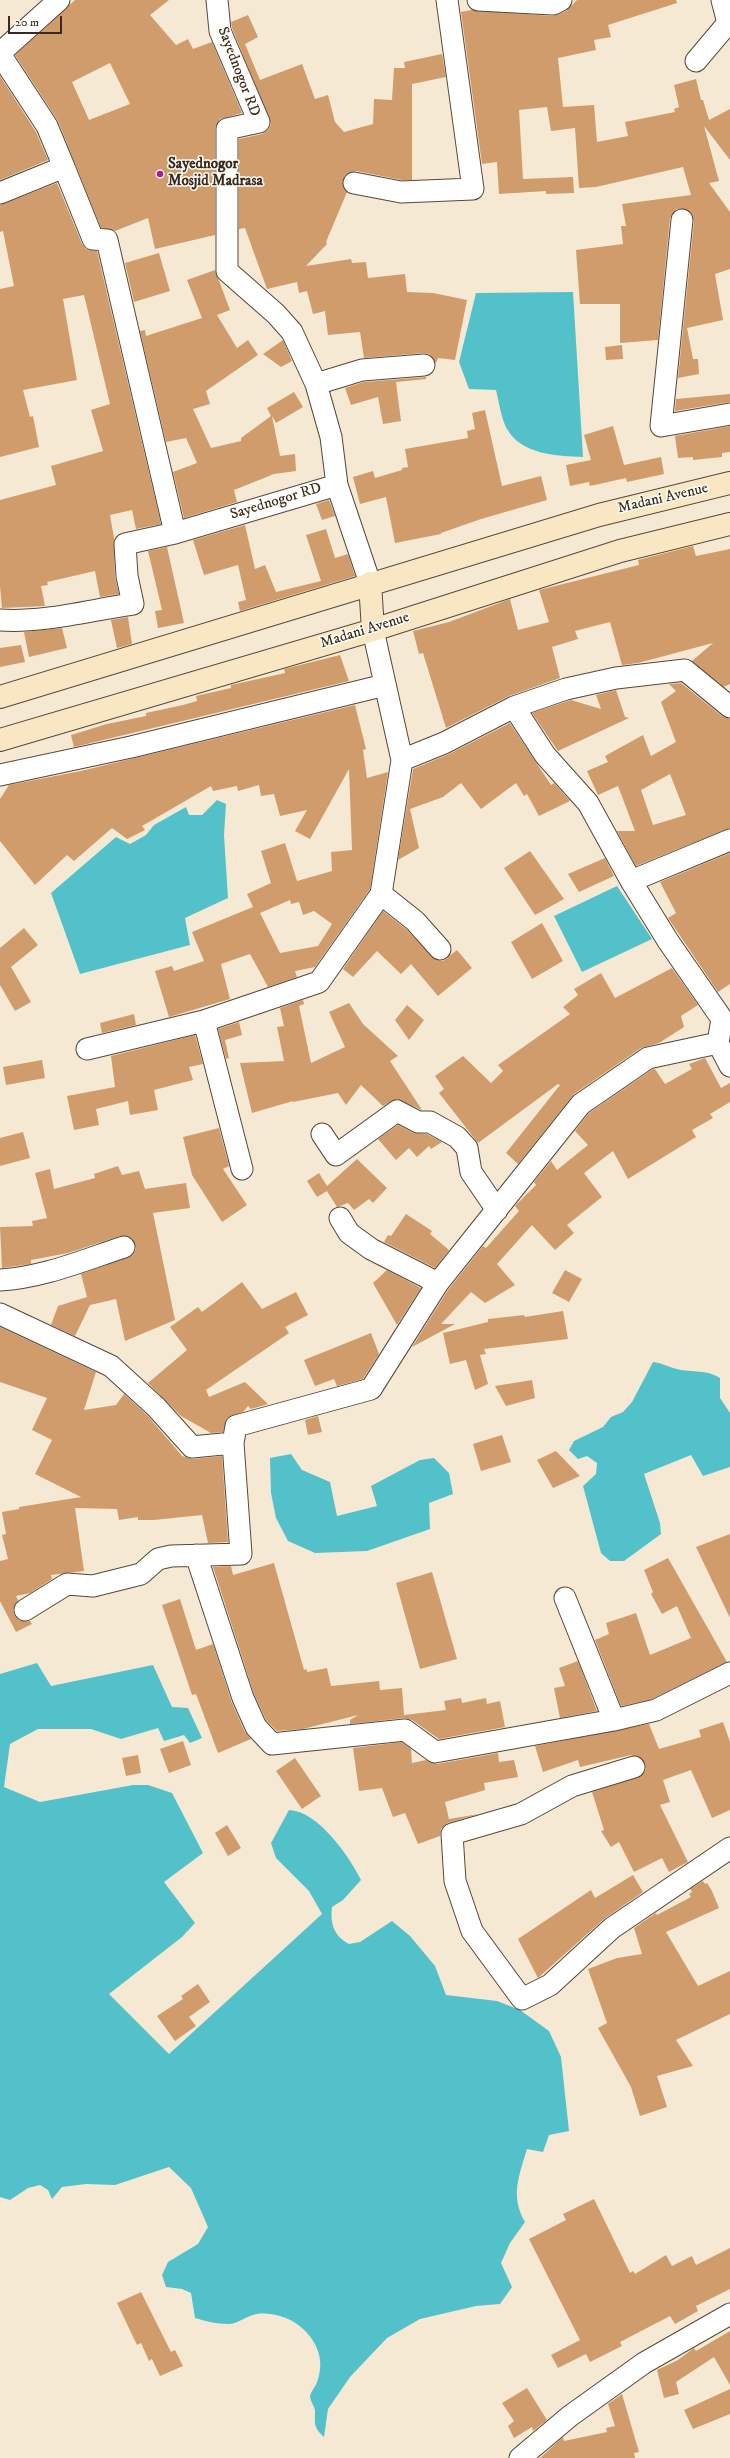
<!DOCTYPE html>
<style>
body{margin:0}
#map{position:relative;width:730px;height:2458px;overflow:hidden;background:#f6e9d4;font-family:"IM FELL DW Pica",serif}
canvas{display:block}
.scale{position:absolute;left:8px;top:16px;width:54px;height:18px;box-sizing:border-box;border:2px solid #3b2a1e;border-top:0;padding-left:5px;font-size:12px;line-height:14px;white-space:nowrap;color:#3b2a1e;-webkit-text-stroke:3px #fdfcf7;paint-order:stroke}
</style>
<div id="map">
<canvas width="730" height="2458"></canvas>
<div class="scale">20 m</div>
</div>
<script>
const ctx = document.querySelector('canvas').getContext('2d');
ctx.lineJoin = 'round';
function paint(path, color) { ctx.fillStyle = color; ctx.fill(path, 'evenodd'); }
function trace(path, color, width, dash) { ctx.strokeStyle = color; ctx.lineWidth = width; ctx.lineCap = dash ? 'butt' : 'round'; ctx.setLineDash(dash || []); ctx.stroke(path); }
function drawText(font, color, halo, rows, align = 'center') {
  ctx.font = font + ' "IM FELL DW Pica",serif'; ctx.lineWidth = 3; ctx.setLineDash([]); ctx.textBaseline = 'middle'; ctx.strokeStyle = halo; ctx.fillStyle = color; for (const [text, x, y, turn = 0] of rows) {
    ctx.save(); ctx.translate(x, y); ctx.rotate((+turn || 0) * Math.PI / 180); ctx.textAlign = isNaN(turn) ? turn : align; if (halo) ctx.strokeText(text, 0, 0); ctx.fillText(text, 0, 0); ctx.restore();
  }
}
paint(new Path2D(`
 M573,292L583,457C557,456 522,455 507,429C501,418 499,402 496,390L469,389L459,362L476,293Z
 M217,800L226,804L224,835L228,898L185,918L190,945L80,974L51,893L116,837L130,844L146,835L154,825L186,807L189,815H202Z
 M617,886L652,939L582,972L554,916Z
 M653,1362C662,1363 669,1367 677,1369C693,1373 706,1369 720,1378V1398L730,1413V1467L703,1476L691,1455L644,1474L660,1523L661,1534L624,1561H610L601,1553L583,1486L596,1474L597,1463L587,1456L578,1459L569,1450L574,1441L603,1427L611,1417L623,1412L632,1402Z
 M291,1454L302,1470L330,1482L337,1516L377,1506L371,1486L420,1460L434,1458L449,1473L453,1494L429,1503L430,1529L367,1551L315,1553L288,1541L276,1518L271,1493L270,1458Z
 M37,1663L51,1686L153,1665L172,1707L188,1708L202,1738L190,1743L184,1735L164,1741L158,1728L121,1739L91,1729H38L10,1744L4,1787L40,1802L133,1785H148L172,1793L203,1853L164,1882L195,1923L182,1937L109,1994L169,2054L322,1914L309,1891L276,1858L271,1843L289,1810C318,1811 349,1856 361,1880L343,1900L332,1907C330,1924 334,1936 349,1944L360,1942L392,1921L410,1936L435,1966L446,1995L497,2001L520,2010L549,2031L561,2057L569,2131L549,2135L543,2152L527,2149C519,2176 510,2196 525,2222L510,2243L501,2263L512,2287L500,2304L476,2306L420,2319L387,2338L350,2377L328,2409L324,2437C313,2427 315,2423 315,2410C314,2406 310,2400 310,2396C311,2391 316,2386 317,2382C326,2359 316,2338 297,2324C286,2316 266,2311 253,2315C245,2317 237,2324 228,2324C217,2324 205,2321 195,2318L191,2293L182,2289L166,2287L162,2275L168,2262L198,2244L208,2227L191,2188L169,2167L115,2185L86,2184L62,2187L52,2199L48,2190L40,2185L28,2188L10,2200L0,2197V1674Z`), '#53c1c9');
paint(new Path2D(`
 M75,0H169L150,15L176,45L188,39L193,49L212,42L242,113L220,119L215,129V235L155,249L148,218L115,231L101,228L58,121L15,55ZM110,63L130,104L89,120L72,82Z
 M577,0H676L677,3L608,25L611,37L594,40L596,50L558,58L563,107L594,105L597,142L628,136L625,122L675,112L674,109L679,107L674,85L696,79L701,100H703L709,120L730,109V160L704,126L719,181L709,183L730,212V269L715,274L723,320L687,328L693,359H698L699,374L678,378L694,221L689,211L677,209L670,218L658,340L620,343V304H580L577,264L576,250L623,244L621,226H626L622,204L691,195L683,167L596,187L579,188L575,128L551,131L547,107L519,110L523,179L573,177L574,193L546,194V191L499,194L497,162L482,164L461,12L471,10L553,16L566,11Z
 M248,15L258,37L245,44L260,80L302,64L315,99L328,95L335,122L344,132L373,124L374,99L392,100L394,68H405L404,62L442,54L446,77L412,84V180H402L356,171L345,175L343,187L347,192L326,242L327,244L306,266L351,259L352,263L366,262L368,278L405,274L407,292L433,293L467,300L455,360L438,358L436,363L429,354L423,353L364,358L360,332L328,335L325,311L313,314L307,291L299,293L297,282L267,289L245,228L239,229V139L262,134L268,130L271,124L232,28L231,22Z
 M0,76L36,132L48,160L0,180Z
 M57,183L82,244L86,249L97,251L161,524L136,529L132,510L110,515L114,538L115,577L119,594L100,597L95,571L47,582L48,585L41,586L45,606L2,608L0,586V500L56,485L51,466L103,451L91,410L110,404L84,295L63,299L77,380L23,390L30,417L33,416L39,447L0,457V289L14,286L3,231L0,232V205Z
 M159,253L170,291L134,302L125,263Z
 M215,270L230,310L217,315L237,348L248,340L258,355L206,391L210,404L193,409L211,448L241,441V438L271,416L267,408L294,392L303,407L276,423L272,416L280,456L295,454L296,471L274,474L234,490L237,502L184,518L173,472L197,463L186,438L166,442L140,331L145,330L146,336L202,318L187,280Z
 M283,340L292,361L281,367L263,354Z
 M622,345L623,359L606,360L605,347Z
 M426,377V379L396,382L401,421L383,424L378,397L351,405L345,388L364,382Z
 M730,394V402L675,411L676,399Z
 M485,410L502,486L541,476L547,500L481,519L441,533V534L395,543L386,497L360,504L353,477L373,471L375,478L402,470V468L408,467L405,449L468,438L467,431L475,429L472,413Z
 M613,426L624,465L661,457L664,474L627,482L626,478L590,486L589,482L570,486L566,465L591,460L584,435Z
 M730,426V452L722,453V457L693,460V457L678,458L675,436Z
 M329,500L335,516L322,520L316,504Z
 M245,525L255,569L265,565L276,592L321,581L306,535L326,529L335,558L348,554L355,576L240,611L238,602L246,600L238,565L204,575L193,540Z
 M693,546L696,556L730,549V684L724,687L692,661L713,643L638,663L622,665L610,622L575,631L578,639L552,647L560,678L509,696L446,728L423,653L419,654L413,631L449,622L510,599L518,630L549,622L539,590L639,565L638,560Z
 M167,547L184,623L158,628L155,611L162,610L148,551Z
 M128,617L132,644L117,648L111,620Z
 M62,628L67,648L29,657L24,632Z
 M21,645L25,662L0,667V648Z
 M340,655L349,681L74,747L71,735L107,724L146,716V713L183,705L197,701L196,696L231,688V685L285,673L284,669Z
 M681,683L722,716L730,719V828L636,866L617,831H635L618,786L598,795L587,771L608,762L605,756L643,735L651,756L676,742L661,702L676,691L669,684ZM670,774L686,815L653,825L641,790Z
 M616,690L625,717L629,718L558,751L532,713L571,700L601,709L596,695Z
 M355,705L366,749L363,750L367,778L388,772L370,889L315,967L295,971L297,977L268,987L250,954L221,964L230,999L169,1017L155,971L172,966L174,971L204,961L192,932L253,907L247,894L271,883L261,851L285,843L297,881L332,871L331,852L352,850L349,769L310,839L295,831L307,810L280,816L274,794L261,796L259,785L238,791L237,786L213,791L211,786L142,826L145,830L127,839L112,828L74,861L67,855L35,885L0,841V799L9,785L81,771ZM290,900L291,904L299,902L303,915L314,911L332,924L318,946L280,953L260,913Z
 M510,723L551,785L554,783L570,801L539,816L527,794L524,796L516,783L481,809L461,783L443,797L410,809L419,848L398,860L413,769L449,754Z
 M530,851L564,899L535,915L504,868Z
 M730,853V984L718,992L668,918L676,913L660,882Z
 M605,858L614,876L579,892L568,874Z
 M383,911L407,930L436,960L443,961L457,950L472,968L438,996L411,964L401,974L377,951L353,977L343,969Z
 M542,923L563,961L532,979L511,942Z
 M24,928L38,945L11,967L31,1002L15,1011L0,985V948Z
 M672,968L698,1005L681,1016L684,1027L659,1043L641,1048L574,1094L518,1164L506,1153L560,1085L558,1084L478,1143L439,1093L444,1089L435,1076L463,1056L491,1083L503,1071L498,1065L570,1014L563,1007L578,995L574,989L601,973L615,998Z
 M303,1000L304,1004L299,1006L311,1063L345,1047L329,1012L349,1003L363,1024L398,1056L390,1061L422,1110L397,1099L383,1106L361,1085L346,1105L338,1093L293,1102V1101L252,1113L240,1063L284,1061L277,1027L284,1026L280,1008Z
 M407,1005L424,1020L409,1040L395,1020Z
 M134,1014L136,1025L102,1033L100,1023Z
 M239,1022L242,1035L225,1040L229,1058L226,1059L218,1029Z
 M195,1035L203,1064L189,1067L193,1080L154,1090L158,1110L130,1115L128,1101L96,1109L99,1125L74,1130L67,1096L115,1087L111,1056Z
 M705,1058L721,1088L730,1083V1102L710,1114L713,1118L692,1130L696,1137L628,1179L613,1151L584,1173L602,1197L567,1225L574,1233L555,1250L532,1225L497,1264L515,1285L485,1303L471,1292L441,1324H455L412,1347L448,1290L483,1246L486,1248L519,1211L515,1206L536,1185L534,1182L551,1161L557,1170L588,1145L575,1131L589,1113L653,1069H655L665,1084L692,1069L689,1064Z
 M42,1060L45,1078L6,1085L3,1067Z
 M398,1125L413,1133L427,1134L442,1142L431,1149L429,1146L417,1157L409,1148L396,1160L378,1139Z
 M219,1128L229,1166L223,1169L247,1205L222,1222L192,1175L183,1137Z
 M23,1132L30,1158L0,1166V1138Z
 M357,1159L387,1188L373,1203L369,1199L354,1210L348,1203L337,1207L327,1191L317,1197L307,1181L319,1173L327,1186Z
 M118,1166L122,1175L139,1171L145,1189L186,1183L190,1208L153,1213L175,1320L125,1341L116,1299L90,1305L75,1336L51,1325L58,1306L87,1297L81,1274L133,1255L136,1249L132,1238L120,1236L68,1253L31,1260V1264L2,1268L0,1227L33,1226L32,1221L47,1218L35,1173L50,1169L54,1189L95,1178L94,1174Z
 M406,1214L432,1231L430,1234L449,1250L435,1268L384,1242L388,1235L391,1236Z
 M387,1270L421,1288L397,1325L373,1283Z
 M565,1270L582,1279L569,1302L552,1293Z
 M242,1282L262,1309L296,1292L308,1315L285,1327L289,1333L206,1390L209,1397L245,1382L268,1404L251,1409L248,1406L243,1412L227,1418L223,1432L211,1433L181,1416L148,1383L187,1350L170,1327L198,1307L202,1312Z
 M563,1311L568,1339L484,1349L486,1354L480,1355L488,1384L475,1390L466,1360L450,1364L443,1333L488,1322V1319L524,1315L525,1317Z
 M0,1327L96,1372L84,1410L116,1405L124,1394L147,1415L182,1456L193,1459L222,1456L228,1542L208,1543L202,1515L154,1520H138V1517L119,1520L117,1509L75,1508L84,1571L51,1575L52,1579L30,1593L16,1596L18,1600L13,1610L15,1616L20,1621H30L32,1624L16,1632L0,1601V1561L8,1559L2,1535L6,1534L2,1512L19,1509V1507L81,1497L35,1474L52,1440L32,1430L47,1398L0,1382Z
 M371,1333L379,1354L363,1379L337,1386L334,1379L315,1386L304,1360Z
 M532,1380L535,1398L506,1406L495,1386Z
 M318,1416L322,1432L308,1435L305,1420Z
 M502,1435L511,1462L481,1471L473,1444Z
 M556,1451L580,1476L553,1488L537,1460Z
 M730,1534V1618L696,1547Z
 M668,1558L727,1662L652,1699L621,1706L595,1640L609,1634L606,1623L636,1613L650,1655L691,1638L677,1606L662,1614L651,1594L653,1592L644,1570Z
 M274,1563L304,1670L307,1669V1672L327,1668L331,1686L379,1681L380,1690L402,1688L404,1715L446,1710L444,1701L461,1698L462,1703L486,1698L487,1704L500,1701L505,1727L439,1739L412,1720L404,1718L350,1724V1720L358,1715L303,1729L277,1731L266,1720L254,1694L213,1567L231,1566L233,1575Z
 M432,1572L457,1659L420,1669L396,1583Z
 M180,1599L196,1650L213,1644L232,1703L245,1732L251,1739L218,1753L196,1694L192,1695L162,1605Z
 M578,1661L597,1711L560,1718L554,1688L565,1686L559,1668Z
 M723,1722L730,1742V1810L712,1818L691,1770L663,1780L670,1802L660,1805L688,1862L669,1872L662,1858L634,1872L619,1842L611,1847L601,1831L604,1830L592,1792L642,1775L646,1769L642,1759L631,1755L580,1767L578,1760L543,1772L535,1746L649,1724L659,1749L701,1737L699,1730Z
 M183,1741L191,1765L169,1773L160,1749Z
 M402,1742L411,1749L412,1763L426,1760L437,1764L498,1753L499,1762L514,1760L518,1777L484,1783L485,1790L445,1802L449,1819L479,1814L448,1823L441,1829L440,1836L418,1844L405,1813L393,1817L382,1788L359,1791L353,1748Z
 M138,1755L141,1773L126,1776L122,1758Z
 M295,1758L321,1796L302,1809L276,1771Z
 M227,1825L241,1848L228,1856L215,1833Z
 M633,1875L643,1892L604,1919L538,1978L518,1939L591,1890L595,1898Z
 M703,1881L705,1884L707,1883L712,1891L719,1908L666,1932L698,1986L730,1971V2014L676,2040L693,2066L657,2076L667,2107L640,2116L631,2087L598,2028L607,2023L588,1969L617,1958L642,1954L634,1928L656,1913L657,1915L691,1897L689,1894L692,1892L690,1889Z
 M198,1984L210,2002L189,2017L196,2026L175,2041L157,2016L183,1999L181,1996Z
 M594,2199L630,2273L633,2271L635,2274L666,2255L672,2266L692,2256L696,2265L730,2248V2289L696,2306L698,2311L675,2324L670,2316L620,2342L622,2346L590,2362L586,2354L558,2368L551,2355L580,2340L529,2239L566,2220L563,2214Z
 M141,2292L171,2352L175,2350L183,2366L160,2376L152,2359L149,2361L141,2343L137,2345L117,2303Z
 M730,2331V2385L714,2357L676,2382L679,2394L664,2398L657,2370L678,2360L694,2348L696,2351Z
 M527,2388L547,2420L533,2431L532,2427L514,2438L508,2426L514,2421L502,2403Z
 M730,2389V2414L693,2429L684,2410Z
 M622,2394L639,2452L634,2453L635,2458H540L563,2437L564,2441L607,2432L606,2428L615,2426L608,2404Z`), '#d09c6b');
const street = new Path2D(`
 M478,0L553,4L561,0
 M0,53L59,0
 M0,54L47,126L64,167L0,193
 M696,61L728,23L722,0
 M64,167L93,239L107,240L175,533L337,485L331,437L316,384L292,332L276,314L227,271V129L259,122L220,31L217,0
 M354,183L401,192L473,189L447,0
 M682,220L661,426L730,414
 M316,384L362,370L424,365
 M337,485L370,583
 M0,620C44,623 90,610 133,604L127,576L125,544L175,533
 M373,630L402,760
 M514,707L545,755L588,803L631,881L668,941L722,1019L718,1043L730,1066
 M0,775L131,747L385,685
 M631,881L730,840
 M381,894L415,921L440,949
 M204,1021L242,1169
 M87,1049L204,1021L319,982L381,894L402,760L444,743L514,707L566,689L616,678L685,670L730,707
 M322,1134L336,1155L397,1111L418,1122H430L457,1137L467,1148L471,1172L497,1210
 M340,1218L349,1233L371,1249L438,1283
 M0,1280C42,1278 84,1260 124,1247
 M0,1314L111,1366L156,1407L192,1447L233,1443L236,1426L371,1389L438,1283L581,1104L648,1058L718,1043
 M196,1555L243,1698L256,1727L272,1744L405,1730L435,1752L614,1720L565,1598
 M25,1610L67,1584L93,1586L141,1574L158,1559L171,1556L241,1554L233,1443
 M614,1720L656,1710L730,1673
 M634,1767L572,1786L521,1814L452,1834L455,1881L472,1931L522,1999L550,1985L612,1928L730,1848
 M520,2458L570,2416L644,2363L730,2314`);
const secondary = new Path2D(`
 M370,583L373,630
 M0,697L599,515L730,483
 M0,740L373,630L620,551L730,524`);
trace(street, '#574739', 23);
trace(secondary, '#574739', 24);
trace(street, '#fff', 21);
trace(secondary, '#f9e7c3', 22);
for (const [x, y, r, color] of [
 [160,174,4,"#b5179e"]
]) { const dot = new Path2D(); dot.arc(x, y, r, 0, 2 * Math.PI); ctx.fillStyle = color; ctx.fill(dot); trace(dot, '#fdfcf7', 1.5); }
drawText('15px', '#3b2a1e', '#fdfcf7', [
 ["Sayednogor RD",238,72,69],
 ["Madani Avenue",663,499,-13],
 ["Sayednogor RD",276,502,-17],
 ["Madani Avenue",365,631,-17]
]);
drawText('bold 15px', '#3b2a1e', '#fdfcf7', [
 ["Sayednogor",168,165],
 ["Mosjid Madrasa",168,182]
], 'left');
</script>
